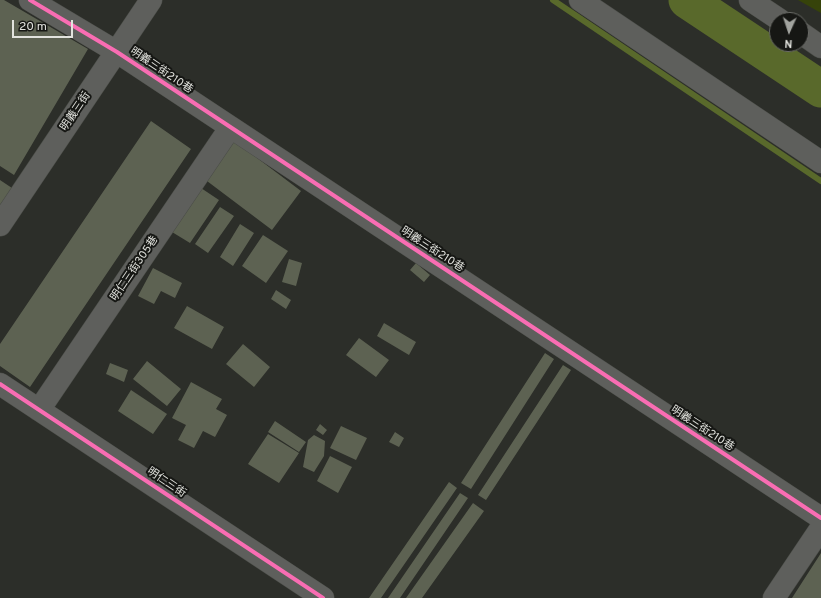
<!DOCTYPE html>
<meta charset="utf-8">
<style>
body{margin:0}
#map{position:relative;width:821px;height:598px;overflow:hidden;background:#2c2e29;font-family:Overpass,sans-serif}
canvas{display:block}
.north{position:absolute;left:769px;top:12px;width:40px;height:40px;box-sizing:border-box;background:#161714;border:1px solid #686965;border-radius:50%;rotate:183deg;font-size:11px;font-weight:700;line-height:16px;text-align:center;color:#e2e3de}
.north::after{content:'';display:block;margin:auto;width:14px;height:18px;background:#a2a49f;clip-path:polygon(50% 0,100% 100%,50% 72%,0 100%)}
.scale{position:absolute;left:12px;top:20px;width:61px;height:18px;box-sizing:border-box;border:2px solid #e2e3de;border-top:0;padding-left:5px;font-size:12px;line-height:14px;white-space:nowrap;color:#e2e3de;-webkit-text-stroke:3px #161714;paint-order:stroke}
</style>
<div id="map">
<canvas width="821" height="598"></canvas>
<div class="north">N</div>
<div class="scale">20 m</div>
</div>
<script>
const ctx = document.querySelector('canvas').getContext('2d');
ctx.lineJoin = 'round';
function paint(path, color) { ctx.fillStyle = color; ctx.fill(path, 'evenodd'); }
function trace(path, color, width, dash) { ctx.strokeStyle = color; ctx.lineWidth = width; ctx.lineCap = dash ? 'butt' : 'round'; ctx.setLineDash(dash || []); ctx.stroke(path); }
function drawText(font, color, halo, rows, align = 'center') {
  ctx.font = font + ' Overpass,"Noto Sans TC",sans-serif'; ctx.lineWidth = 4; ctx.setLineDash([]); ctx.textBaseline = 'middle'; ctx.strokeStyle = halo; ctx.fillStyle = color; for (const [text, x, y, turn = 0] of rows) {
    ctx.save(); ctx.translate(x, y); ctx.rotate((+turn || 0) * Math.PI / 180); ctx.textAlign = isNaN(turn) ? turn : align; if (halo) ctx.strokeText(text, 0, 0); ctx.fillText(text, 0, 0); ctx.restore();
  }
}
paint(new Path2D(`
 M798,0H821V13Z`), '#36430a');
trace(new Path2D(`
 M553,0L821,181`), '#59692b', 6);
trace(new Path2D(`
 M687,0L821,89`), '#59692b', 37);
paint(new Path2D(`
 M0,0H4L88,49L14,175L0,166Z
 M151,121L191,149L30,387L0,366V344Z
 M232,139L301,191L272,230L203,178Z
 M0,180L15,190L0,214Z
 M201,188L219,200L190,243L172,232Z
 M220,207L234,216L208,253L195,244Z
 M240,224L254,233L233,266L220,257Z
 M263,235L288,251L266,283L242,266Z
 M289,259L302,263L296,286L282,282Z
 M416,263L430,275L424,282L410,270Z
 M153,268L182,283L175,298L161,291L154,304L138,296Z
 M276,290L291,300L286,309L271,299Z
 M187,306L224,327L212,349L174,328Z
 M384,323L416,342L409,355L377,336Z
 M359,338L389,360L376,377L346,355Z
 M243,344L270,367L254,387L226,364Z
 M545,353L554,359L471,489L461,483Z
 M147,361L181,389L167,406L133,379Z
 M110,363L128,370L124,382L106,374Z
 M563,365L571,370L486,500L478,495Z
 M191,382L222,399L216,409L227,415L215,437L203,431L194,448L178,440L186,425L172,418Z
 M131,390L167,414L153,434L118,411Z
 M275,421L306,442L299,452L268,432Z
 M320,424L327,430L323,435L316,430Z
 M341,426L367,438L356,460L330,448Z
 M395,432L404,438L399,447L389,442Z
 M268,434L299,453L279,483L248,464Z
 M314,435L325,441L324,456L314,472L303,467L308,440Z
 M330,456L352,467L338,493L317,481Z
 M449,482L457,488L381,598H369Z
 M460,493L468,498L400,598H388Z
 M473,503L484,511L422,598H406Z
 M821,553V598H792Z`), '#5d6252');
const minor = new Path2D(`
 M30,0L117,52L821,518
 M580,0L821,162
 M750,0L780,20
 M801,33L821,47
 M0,225L151,0
 M0,384L323,598
 M39,410L230,128
 M774,598L821,528`);
trace(minor, '#4a4c47', 23);
trace(minor, '#5e5f5c', 22);
trace(new Path2D(`
 M30,0L117,52L821,518
 M0,384L323,598`), '#f96db3', 4);
drawText('11px', '#e2e3de', '#161714', [
 ["明義三街210巷",161,71,34],
 ["明義三街",76,112,-56],
 ["明義三街210巷",432,250,33],
 ["明仁三街305巷",135,269,-56],
 ["明義三街210巷",702,429,33],
 ["明仁三街",166,483,34]
]);
</script>
